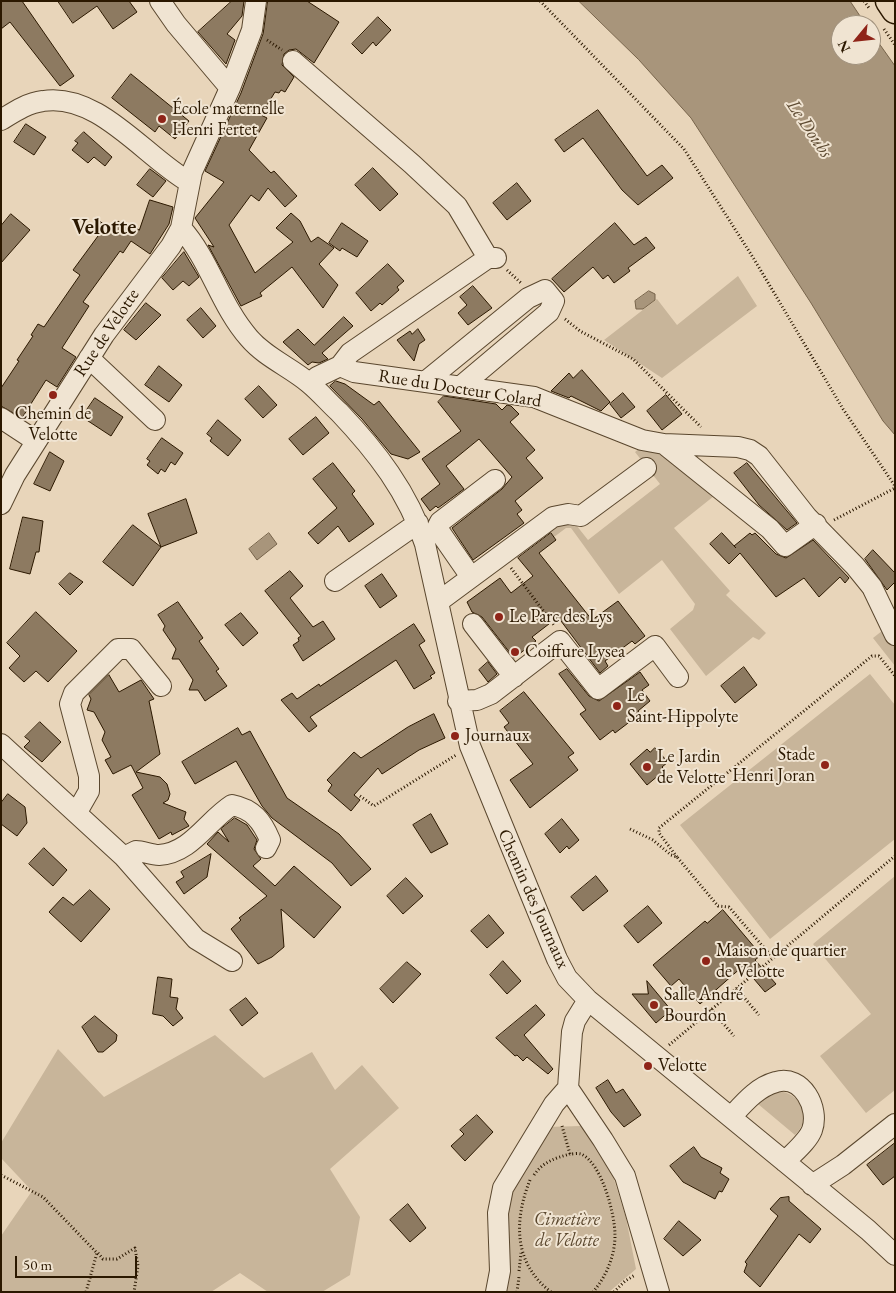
<!DOCTYPE html>
<meta charset="utf-8">
<style>
body{margin:0}
#map{position:relative;width:896px;height:1293px;overflow:hidden;background:#e8d5ba;font-family:"EB Garamond",serif}
canvas{display:block}
.frame{position:absolute;inset:0;border:2px solid #2b1800;pointer-events:none}
.north{position:absolute;left:831px;top:15px;width:50px;height:50px;box-sizing:border-box;background:#f0e4d2;border:1px solid #a1927e;border-radius:50%;rotate:242deg;font-size:14px;font-weight:700;line-height:20px;text-align:center;color:#2b1800}
.north::after{content:'';display:block;margin:auto;width:18px;height:22px;background:#8f2418;clip-path:polygon(50% 0,100% 100%,50% 72%,0 100%)}
.scale{position:absolute;left:15px;top:1256px;width:122px;height:22px;box-sizing:border-box;border:2px solid #2b1800;border-top:0;padding-left:6px;font-size:15px;line-height:18px;white-space:nowrap;color:#2b1800;-webkit-text-stroke:4px #f0e4d2;paint-order:stroke}
</style>
<div id="map">
<canvas width="896" height="1293"></canvas>
<div class="frame"></div>
<div class="north">N</div>
<div class="scale">50 m</div>
</div>
<script>
const ctx = document.querySelector('canvas').getContext('2d');
ctx.lineJoin = 'round';
function paint(path, color) { ctx.fillStyle = color; ctx.fill(path, 'evenodd'); }
function trace(path, color, width, dash) { ctx.strokeStyle = color; ctx.lineWidth = width; ctx.lineCap = dash ? 'butt' : 'round'; ctx.setLineDash(dash || []); ctx.stroke(path); }
function drawText(font, color, halo, rows, align = 'center') {
  ctx.font = font + ' "EB Garamond",serif'; ctx.lineWidth = 4; ctx.setLineDash([]); ctx.textBaseline = 'middle'; ctx.strokeStyle = halo; ctx.fillStyle = color; for (const [text, x, y, turn = 0] of rows) {
    ctx.save(); ctx.translate(x, y); ctx.rotate((+turn || 0) * Math.PI / 180); ctx.textAlign = isNaN(turn) ? turn : align; if (halo) ctx.strokeText(text, 0, 0); ctx.fillText(text, 0, 0); ctx.restore();
  }
}
paint(new Path2D(`
 M738,276L757,306L662,378L604,340L657,299L677,325Z
 M641,447L663,455L714,496L674,528L730,591L726,595L766,633L759,640L753,637L706,676L670,629L693,610L695,604L662,560L619,594L571,528H566L554,537L548,530L563,520L573,521L588,540L660,484L635,452Z
 M887,627L895,648V666L873,638Z
 M870,674L895,705V839L770,939L680,825Z
 M895,876V1090L866,1113L820,1056L871,1014L813,944Z
 M215,1035L264,1078L312,1052L335,1090L362,1065L399,1108L330,1169L360,1217L350,1275L322,1292H268L240,1273L211,1292H1V1236L32,1191L1,1158V1143L58,1049L104,1097Z
 M777,1091C801,1092 813,1118 795,1135L758,1104L763,1098Z
 M581,1126L613,1176L626,1218L636,1269L609,1292H505L506,1216L510,1192L546,1127Z`), '#c8b59a');
const water = new Path2D(`
 M579,1H850L866,25H841V55H871V32L895,66V435L883,421L811,303L691,118L639,60Z
 M649,291L655,294V300L643,309H636L635,301Z
 M269,533L277,544L257,560L249,549Z`);
paint(water, '#a8957b');
trace(water, '#76634a', 1);
const building = new Path2D(`
 M1,1H22L74,76L60,86L10,22L1,29Z
 M58,1H129L137,12L113,29L97,6L73,23Z
 M232,1H244L242,16L227,34L235,40L226,64L198,32Z
 M268,1H307L339,22L314,63L296,49L289,50L284,54L282,65L294,77L285,92L281,90L279,93L275,92L261,115L267,118L249,150L271,173L274,171L297,196L285,207L268,188L259,201L251,195L229,225L255,273L293,242L276,228L291,213L300,221L311,242L318,237L334,248L319,264L338,285L323,308L292,267L260,293L262,296L241,306L208,245L214,247L195,218L224,182L205,171L241,93L263,34Z
 M378,17L391,30L376,46L373,42L362,54L352,44Z
 M131,74L189,121L175,139L159,126L155,132L112,98Z
 M598,110L647,176L662,165L673,178L638,205L622,190L583,138L564,152L555,140Z
 M26,124L46,137L34,155L14,142Z
 M84,132L112,157L105,166L94,157L88,163L72,150L78,143L75,141Z
 M373,168L398,194L380,211L355,185Z
 M150,169L166,181L153,197L137,185Z
 M517,183L531,201L507,220L493,203Z
 M150,200L173,207L169,224L150,254L131,241L123,253L120,251L83,302L89,306L62,348L76,357L57,387L46,380L22,418L1,406V388L19,361L17,360L33,336L31,335L38,324L44,327L80,275L73,270L98,236L90,230L98,220L112,230L118,221L132,232L135,227L139,230Z
 M11,214L30,230L1,263V226Z
 M342,223L368,241L357,257L342,248L340,251L329,243Z
 M615,223L634,245L646,237L655,248L628,268L630,271L614,283L608,275L603,279L593,267L564,292L552,279Z
 M184,252L199,277L189,286L183,281L173,290L162,278Z
 M388,264L404,281L397,287L399,290L382,305L380,303L371,311L356,293Z
 M473,286L492,308L468,325L458,313L467,305L460,297Z
 M146,303L161,315L136,340L124,330Z
 M201,308L216,326L203,338L187,320Z
 M344,317L353,326L322,353L328,359L319,363L312,362L308,365L283,342L298,329L314,345Z
 M418,329L425,340L419,344L414,361L397,340L410,331L412,334Z
 M159,366L182,385L169,402L145,385Z
 M582,370L610,402L601,411L571,396L569,398L551,391L569,373L573,378Z
 M336,381L345,384L374,405L379,401L420,452L408,459L391,454L362,419L330,386Z
 M259,386L277,405L263,418L245,399Z
 M623,393L635,407L621,418L610,404Z
 M666,395L682,414L662,430L647,411Z
 M444,396L496,404L502,410L507,405L511,406L519,414L510,422L535,450L526,458L543,478L515,501L522,510L517,514L524,523L473,560L452,528L502,489L512,477L479,439L446,466L464,489L438,508L436,506L430,511L421,499L440,484L422,459L461,431L438,402Z
 M95,398L123,417L111,436L82,417Z
 M316,417L329,433L303,455L289,439Z
 M218,420L241,440L228,456L210,441L212,438L207,434Z
 M162,438L183,453L175,465L171,462L165,472L161,469L158,474L147,465L150,461L147,459Z
 M50,452L64,461L50,491L34,484Z
 M333,463L355,491L352,494L374,524L349,542L338,526L318,544L308,533L337,508L313,479Z
 M747,463L797,523L787,530L759,505L734,473Z
 M186,499L197,533L161,547L148,514Z
 M23,517L43,521L39,552H36L30,574L10,569Z
 M133,525L161,547L133,586L103,562Z
 M551,533L556,540L539,553L592,620L618,601L645,636L635,644L632,641L605,661L608,666L600,673L558,617L532,637L536,641L514,658L482,617L472,612L467,602L500,578L511,593L533,576L518,558Z
 M722,533L736,548L734,546L750,533L752,535L755,533L776,554L786,558L813,540L849,578L845,583L840,577L819,597L804,578L776,597L740,553L729,564L710,544Z
 M873,550L895,573V582L887,590L865,559Z
 M290,571L303,586L290,598L313,627L323,621L335,639L303,661L293,645L299,641L298,638L301,636L265,591Z
 M70,573L83,582L70,595L59,584Z
 M382,574L397,596L380,608L365,586Z
 M178,602L203,638L199,641L219,669L216,671L227,686L205,701L198,690H189L193,680L179,659H172L176,649L163,630L165,626L158,615Z
 M36,612L77,651L48,682L36,671L24,682L9,668L20,656L7,643Z
 M241,613L258,633L243,646L225,625Z
 M414,624L425,641L419,645L435,673L430,676L432,678L414,689L396,660L310,717L317,726L309,732L281,700L292,693L297,699L319,684L320,686Z
 M488,662L497,674L488,682L479,670Z
 M744,667L757,685L735,703L721,686Z
 M567,669L589,696L599,701L640,672L649,685L642,690L650,701L638,711L640,714L615,733L613,730L600,740L580,714L586,710L559,674Z
 M109,675L119,692L141,680L154,699L149,701L160,754L136,772L160,777L167,784L170,794L168,800L163,803L186,812L184,819L189,826L172,835L171,832L159,839L140,808L132,795L143,788L131,765L113,774L105,760L111,757L102,740L105,732L94,712L87,710L91,699L89,695Z
 M524,692L574,753L568,757L578,770L530,808L510,780L533,764L504,727L509,723L500,711Z
 M434,714L445,738L419,750L382,774L378,768L354,795L360,800L351,811L328,791L332,785L327,780L354,752L361,758L408,727Z
 M40,722L61,742L42,762L24,747L30,741L25,737Z
 M238,728L242,735L250,731L287,798L339,834L371,869L351,886L332,863L272,818L262,806L236,761L195,784L182,762Z
 M655,748L668,762L662,767L665,770L647,785L630,764L647,749L650,752Z
 M8,794L25,807L27,823L17,836L1,824V803Z
 M431,814L448,844L431,853L413,825Z
 M235,818L247,825L257,840L254,849L261,859L253,866L275,886L294,866L341,907L314,938L281,909L284,947L272,957L258,964L231,929L241,920L239,918L267,896L207,844L218,832L229,842L221,829Z
 M562,819L579,840L569,849L567,846L560,853L545,834Z
 M44,848L67,870L53,886L29,864Z
 M211,854L207,877L184,894L176,882L184,877L181,872Z
 M596,876L608,891L583,911L571,897Z
 M406,878L423,896L403,914L387,896Z
 M90,890L110,909L81,942L49,912L63,897L73,905Z
 M648,906L662,923L638,943L624,926Z
 M723,910L761,955L755,960L776,984L765,992L743,966L700,1004L679,979L671,986L653,965L705,921L707,923Z
 M489,915L504,933L487,948L471,931Z
 M503,961L521,981L507,994L490,975Z
 M407,962L421,974L393,1003L380,989Z
 M158,977L172,979L170,997L178,998L176,1009L183,1018L173,1026L163,1016L153,1014Z
 M647,981L671,1010L656,1023L632,994H648Z
 M246,998L258,1013L242,1026L230,1010Z
 M536,1005L545,1015L524,1035L553,1069L548,1074L527,1057L523,1061L517,1055L515,1056L496,1038Z
 M95,1016L117,1035L116,1041L103,1052H98L82,1027Z
 M608,1080L616,1093L623,1089L641,1115L624,1127L611,1112L596,1088Z
 M477,1115L493,1132L465,1161L451,1146L464,1134L460,1130Z
 M895,1143V1176L883,1185L867,1165Z
 M694,1147L701,1157L722,1168L720,1173L729,1179L722,1192L719,1191L715,1199L683,1182L670,1166Z
 M789,1197V1201L821,1229L810,1243L799,1234L760,1287L744,1272L747,1264L745,1262L778,1216L770,1209L780,1198Z
 M408,1204L426,1228L410,1242L390,1220Z
 M679,1221L701,1240L683,1256L664,1239Z`);
paint(building, '#8d7a61');
trace(building, '#2b1800', 1);
const minor = new Path2D(`
 M160,1L176,24L230,88
 M293,61L412,164L457,206L488,258
 M1,120C14,112 27,103 43,101C98,92 145,157 189,182
 M181,228C210,260 220,305 249,338C265,357 290,367 309,383C320,392 329,403 339,412C376,451 408,492 425,544L470,746L557,959L567,978L588,1000L868,1230L895,1255
 M89,358L155,420
 M340,366L350,353L488,258H496
 M425,382L528,298L545,290L554,301L549,312L460,387
 M310,383L317,377L340,366L354,372L534,397L642,440L664,444L738,447L750,450L759,456L807,517L855,566L872,587L895,635
 M1,418L36,441
 M664,444L770,529L785,546L816,524
 M1,504L15,475L104,335L171,246L181,228L192,172L230,88L252,30L256,1
 M471,577L437,528L440,522L495,480
 M335,581L418,523
 M438,602L553,517L568,514L581,516L646,468
 M473,624L514,677
 M458,701L477,700L491,694L560,641L598,689L655,646L678,677
 M1,744L124,857L196,939L232,961
 M77,812L89,791V776L70,704L74,693L118,649H131L161,686
 M124,857L136,851C143,851 151,855 159,855C191,853 207,821 232,805C253,809 262,821 270,840L266,848
 M588,1000L575,1021L572,1032L568,1088L603,1140L625,1176L659,1292
 M731,1117C744,1103 757,1087 776,1082C802,1074 820,1108 812,1130C808,1141 793,1153 785,1162
 M812,1185L843,1165L895,1124
 M496,1292L500,1271L498,1213L503,1188L554,1104L568,1088`);
const major = new Path2D(`
 M889,1L895,10`);
trace(minor, '#5a472e', 22);
trace(major, '#2b1800', 29);
trace(new Path2D(`
 M540,1L684,149L754,259L843,409L895,486
 M864,1L869,8
 M884,29L895,45
 M267,40L282,50
 M507,270L521,283
 M565,319L580,331L633,359L701,427
 M834,520L895,488
 M511,568L554,625
 M360,796L374,806L456,755
 M630,829L653,840L671,855L677,857L718,906L729,907L772,957
 M677,857L659,833V828L872,656H879L895,676
 M736,988L759,1015
 M711,1009L734,1036
 M669,1045L895,856
 M562,1126L570,1154C573,1154 578,1153 581,1154C602,1163 615,1215 615,1235C615,1256 606,1277 593,1292
 M1,1175L43,1197L97,1253L86,1292
 M534,1175C543,1162 555,1158 570,1154
 M530,1180C514,1220 513,1263 551,1292
 M98,1253L103,1259H117L135,1248L138,1266L134,1292
 M519,1271L521,1253
 M517,1292L519,1277
 M614,1292L625,1281L635,1275`), '#2b1800', 3, [1, 2.5]);
trace(minor, '#f0e4d2', 20);
trace(major, '#e8d5ba', 26);
for (const [x, y, r, color] of [
 [162,119,5,"#8f2418"],
 [53,395,5,"#8f2418"],
 [499,617,5,"#8f2418"],
 [515,652,5,"#8f2418"],
 [617,706,5,"#8f2418"],
 [455,736,5,"#8f2418"],
 [825,765,5,"#8f2418"],
 [647,767,5,"#8f2418"],
 [706,961,5,"#8f2418"],
 [654,1005,5,"#8f2418"],
 [648,1066,5,"#8f2418"]
]) { const dot = new Path2D(); dot.arc(x, y, r, 0, 2 * Math.PI); ctx.fillStyle = color; ctx.fill(dot); trace(dot, '#f0e4d2', 2); }
drawText('18px', '#2b1800', '#f0e4d2', [
 ["École maternelle",172,109],
 ["Henri Fertet",172,130],
 ["Chemin de",53,414,"center"],
 ["Velotte",53,435,"center"],
 ["Le Parc des Lys",509,617],
 ["Coiffure Lysea",525,652],
 ["Le",627,696],
 ["Saint-Hippolyte",627,717],
 ["Journaux",465,736],
 ["Stade",815,755,"right"],
 ["Henri Joran",815,776,"right"],
 ["Le Jardin",657,757],
 ["de Velotte",657,778],
 ["Maison de quartier",716,951],
 ["de Velotte",716,972],
 ["Salle André",664,995],
 ["Bourdon",664,1016],
 ["Velotte",658,1066]
], 'left');
drawText('18px', '#2b1800', '#f0e4d2', [
 ["Rue de Velotte",107,333,-56],
 ["Rue du Docteur Colard",460,389,9],
 ["Chemin des Journaux",533,899,66]
]);
drawText('italic 18px', '#5a472e', '#f0e4d2', [
 ["Cimetière",567,1220],
 ["de Velotte",567,1241]
]);
drawText('italic 19px', '#5d4a31', '#f0e4d2', [
 ["Le Doubs",809,129,56]
]);
drawText('bold 22px', '#2b1800', '#f0e4d2', [
 ["Velotte",104,228]
]);
</script>
